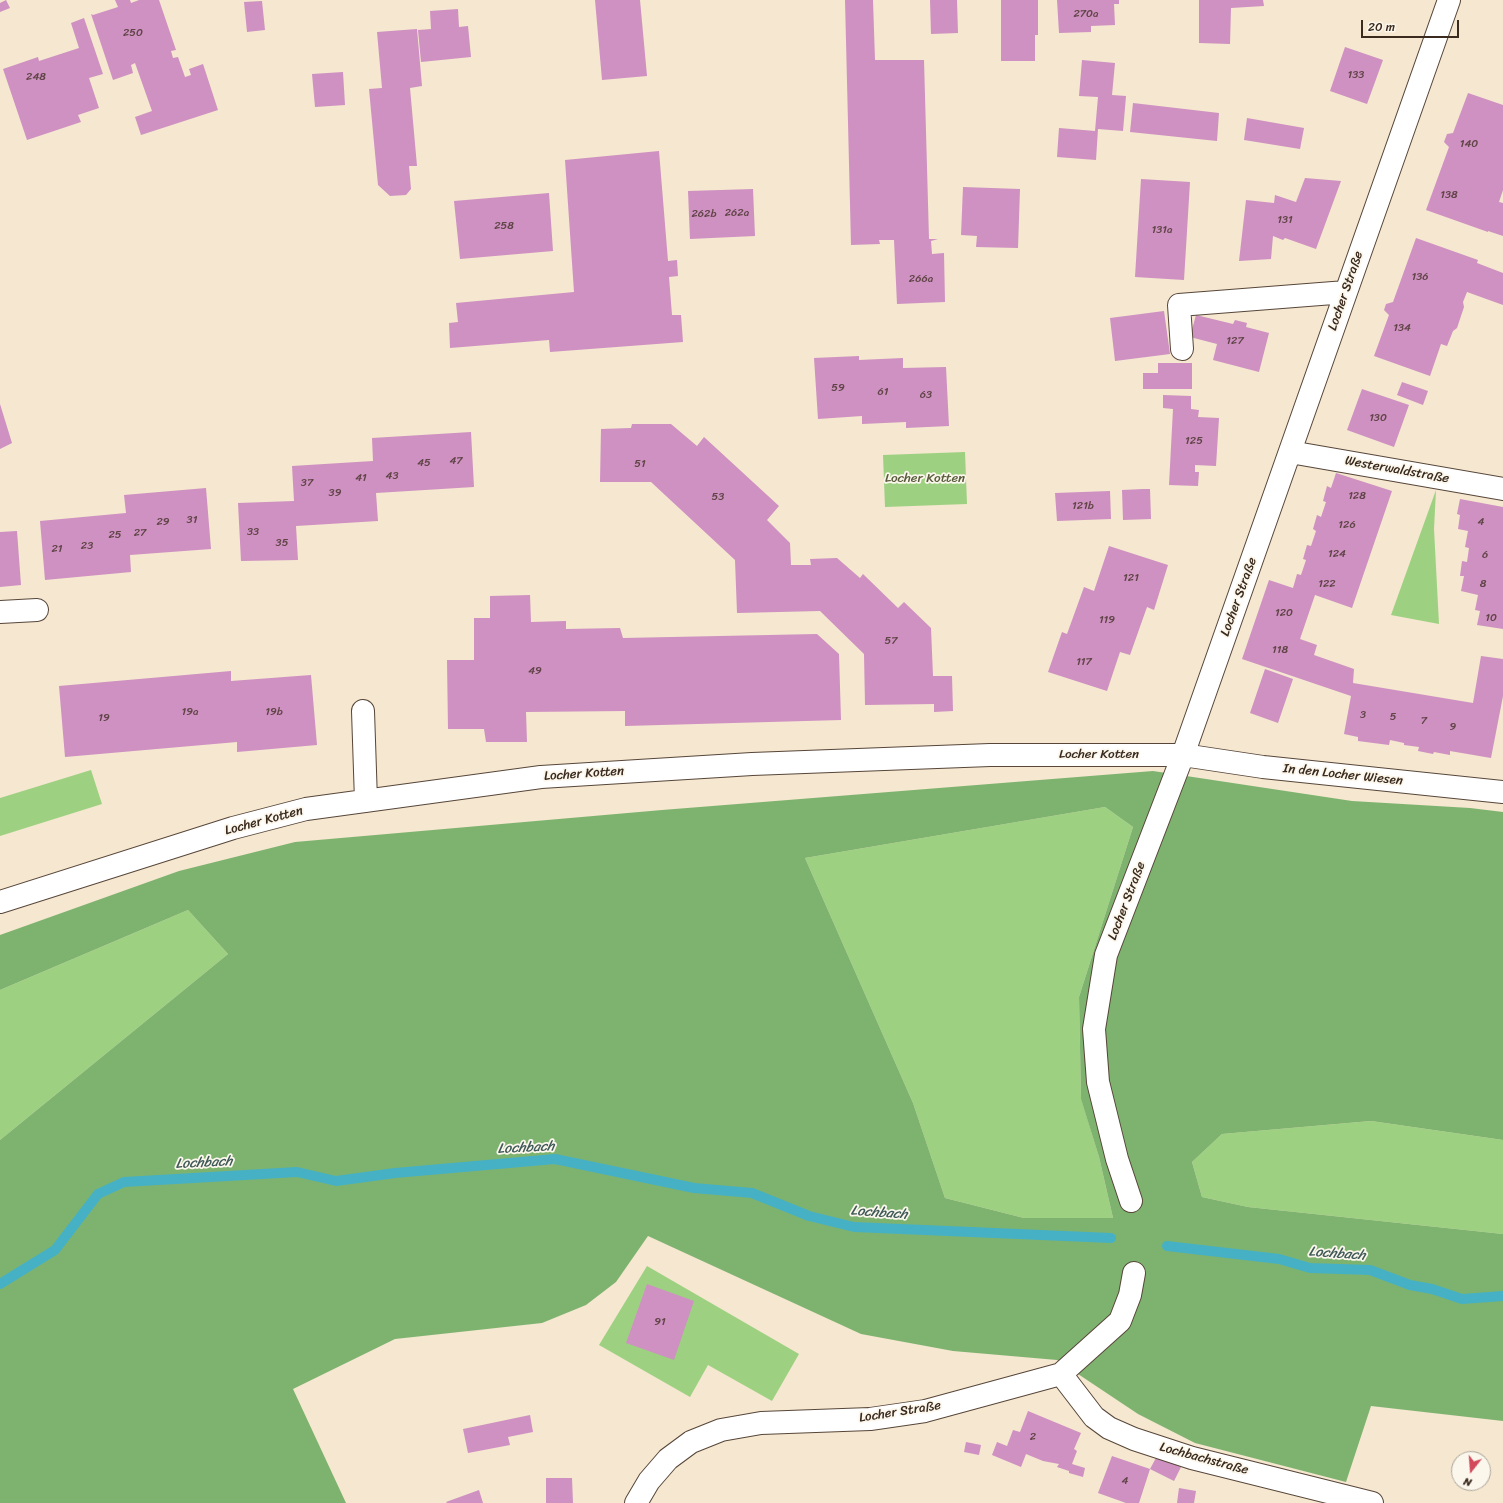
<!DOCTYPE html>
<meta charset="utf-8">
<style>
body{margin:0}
#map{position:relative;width:1503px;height:1503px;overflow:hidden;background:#f5e7d0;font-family:Sriracha,sans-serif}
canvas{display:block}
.north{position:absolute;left:1451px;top:1451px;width:40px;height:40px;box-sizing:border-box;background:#fbf7ec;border:1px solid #aea59a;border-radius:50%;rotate:197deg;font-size:11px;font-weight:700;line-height:16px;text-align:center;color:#3b2a1e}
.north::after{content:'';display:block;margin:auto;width:14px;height:18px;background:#d1495b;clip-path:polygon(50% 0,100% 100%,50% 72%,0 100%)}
.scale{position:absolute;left:1361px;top:20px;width:98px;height:18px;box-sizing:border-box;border:2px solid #3b2a1e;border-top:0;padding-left:5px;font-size:12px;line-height:14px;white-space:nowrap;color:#3b2a1e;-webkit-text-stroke:3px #fbf7ec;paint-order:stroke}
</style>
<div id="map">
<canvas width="1503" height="1503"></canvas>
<div class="north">N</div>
<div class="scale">20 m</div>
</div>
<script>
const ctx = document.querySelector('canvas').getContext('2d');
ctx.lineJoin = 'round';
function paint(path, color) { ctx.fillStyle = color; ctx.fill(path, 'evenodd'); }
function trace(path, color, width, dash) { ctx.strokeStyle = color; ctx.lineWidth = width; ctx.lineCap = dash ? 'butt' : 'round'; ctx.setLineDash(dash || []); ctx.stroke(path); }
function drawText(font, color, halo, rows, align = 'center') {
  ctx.font = font + ' Sriracha,sans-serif'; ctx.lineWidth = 3.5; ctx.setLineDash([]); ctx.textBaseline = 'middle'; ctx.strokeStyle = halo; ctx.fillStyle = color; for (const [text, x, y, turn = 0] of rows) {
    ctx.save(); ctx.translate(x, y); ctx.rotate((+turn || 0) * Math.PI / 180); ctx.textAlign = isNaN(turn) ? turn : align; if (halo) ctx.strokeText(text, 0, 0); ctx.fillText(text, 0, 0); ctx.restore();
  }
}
paint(new Path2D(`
 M965,452L967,504L885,507L883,455Z
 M1436,490L1434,529L1439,624L1391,615Z
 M91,770L102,804L0,836V798Z
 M1105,807L1133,827L1079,997L1081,1098L1099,1157L1113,1218H1024L945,1198L913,1103L805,858Z
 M188,910L228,954L0,1140V990Z
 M1371,1121L1503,1140V1234L1248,1207L1202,1197L1192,1162L1222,1134Z
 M647,1266L799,1354L772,1401L708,1365L690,1397L599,1345Z`), '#9dd181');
paint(new Path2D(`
 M1153,771L1352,801L1470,808L1503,812V1140L1371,1121L1222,1134L1192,1162L1202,1197L1248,1207L1503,1234V1421L1371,1406L1346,1482L1195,1443L1138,1414L1057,1360L953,1351L861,1334L648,1236L616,1282L586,1305L542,1323L395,1339L293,1389L346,1503H0V1140L228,954L188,910L0,990V935L179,871L295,842L662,810ZM1105,807L1133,827L1079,997L1081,1099L1099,1157L1113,1218H1024L945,1198L913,1103L805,858Z`), '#7eb36f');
trace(new Path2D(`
 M1167,1246L1279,1259L1310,1268L1370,1270L1410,1285L1432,1289L1462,1299L1503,1296
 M0,1284L55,1250L98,1194L124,1182L297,1172L336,1181L395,1173L555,1159L694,1188L752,1193L809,1216L854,1227L1111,1238`), '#46b1c5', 10);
paint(new Path2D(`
 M6,0L10,8L0,12V3Z
 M115,0H130L131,3L139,0H159L176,50L171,51L173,58L178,57L185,77L191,75L189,69L203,64L218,110L141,135L135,117L152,111L135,63L131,65L133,73L113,80L91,14L93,15L118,7Z
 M595,0H640L647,76L602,80Z
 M845,0H873L875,60H924L929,239H938L931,241L932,254L944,253L945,302L897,304L894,240H879L880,244L851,245Z
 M930,0H957L958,33L931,34Z
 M1001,0H1038V35H1035V61H1001Z
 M1057,0H1119V4H1114L1115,25L1091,26V32L1059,33Z
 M1199,0H1263L1264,6L1231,8L1230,44L1199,43Z
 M262,1L265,30L247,32L244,2Z
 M458,9L459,27L468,26L471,57L421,62L418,30L431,29L430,11Z
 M84,18L103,74L89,78L99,108L78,115L81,122L27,140L3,69L38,57L39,61L79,48L71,23Z
 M417,29L422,86L410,88L417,166H409L411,189L406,195L390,196L378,185L369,89L382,88L377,32Z
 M1345,47L1383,60L1367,104L1330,91Z
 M1082,60L1115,63L1112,95L1126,96L1123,131L1098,129L1096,160L1057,157L1059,128L1095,131L1098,97L1079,96Z
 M343,72L345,105L315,107L312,74Z
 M1468,93L1503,105V190L1499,202L1503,203V236L1488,231V232L1426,210L1449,147L1444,142L1447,134L1453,133Z
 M1133,103L1219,113L1217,141L1130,132Z
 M1247,118L1304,128L1300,149L1244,140Z
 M659,151L668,261L677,260L678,276L669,277L672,315H681L683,342L550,352L549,340L450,348L449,323L458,322L456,303L574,292L565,160Z
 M1305,178L1341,181L1316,249L1285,238L1283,240L1273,236L1271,259L1239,261L1246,200L1274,203L1275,195L1296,202Z
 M1141,179L1190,182L1184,280L1135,277Z
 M963,187L1020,189L1018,248L976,247L977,236L961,235Z
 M753,189L755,236L690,239L688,191Z
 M549,193L553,251L460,259L454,201Z
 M1416,238L1478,260L1477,263L1503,273V305L1467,292L1463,302L1464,307L1457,328L1453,331L1447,346L1441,344L1430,376L1374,356L1389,315L1384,310L1386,304L1393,302Z
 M1164,311L1170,354L1115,361L1110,318Z
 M1196,315L1233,324L1235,320L1247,323L1246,327L1269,333L1259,372L1213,360L1217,344L1190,337Z
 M859,356V360L903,358V368L946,367L949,426L906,428V422L862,424V416L818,419L814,358Z
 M1158,363H1192V389H1143V373H1158Z
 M1402,382L1428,391L1423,405L1397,395Z
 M1362,389L1409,405L1394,447L1347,430Z
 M1163,395L1191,396V409L1199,410L1198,417L1219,418L1216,466L1195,465V472H1199L1198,486L1169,485L1173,409L1163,408Z
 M0,404L12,443L0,449Z
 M632,424H671L697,446L704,437L779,506L767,520L790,543L791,565H811L810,559L837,558L860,578L863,574L898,608L904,602L931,628L933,676H952L953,711L934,712V704L865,705L864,654L820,611L737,613L735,560L651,482H600L601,429L631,428Z
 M471,432L474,487L376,493L378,521L296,526L298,560L241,561L238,503L294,501L292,466L373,461L372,438Z
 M1336,473L1392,491L1352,608L1315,595L1300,639L1317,645L1314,655L1354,669L1353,683L1473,703L1481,656L1503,659V696L1491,758L1450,751V755L1434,752L1433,754L1418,751L1419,747L1404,745V743L1390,740L1389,745L1358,741V737L1344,734L1351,696L1242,659L1269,580L1293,588L1297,574L1301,575L1306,560L1303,559L1307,545L1311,546L1316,531L1313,529L1317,515L1321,517L1326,502L1323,501L1327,486L1331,488Z
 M206,488L211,549L130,555L131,572L45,580L40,521L126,513L124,495Z
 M1143,489H1150L1151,519L1123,520L1122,490Z
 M1110,491L1111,519L1057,521L1055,493Z
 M1460,499L1503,507V629L1477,625L1480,611L1475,610L1478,595L1461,591L1464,576H1460L1462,561L1467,562L1469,548L1465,547L1468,531L1458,529L1460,515L1457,514Z
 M17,531L21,585L0,587V532Z
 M1109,546L1168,565L1154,610L1147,607L1130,655L1120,652L1107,691L1048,672L1062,632L1067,634L1084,587L1094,591Z
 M530,595L531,622L566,621V629L620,628L623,638L817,634L839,654L841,720L625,726V711L526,712L527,742H486L484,729H448L447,660H474V618H490V596Z
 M1265,669L1293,679L1278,723L1250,713Z
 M231,671V681L311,675L317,745L237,752V742L65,757L59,686Z
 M647,1284L694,1301L674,1360L626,1343Z
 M1028,1411L1081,1433L1074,1449L1077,1451L1072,1464L1085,1468L1083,1477L1069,1473V1471L1057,1467L1059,1464L1043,1461L1026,1454L1021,1467L992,1455L997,1442L1007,1446L1013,1430L1020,1432Z
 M530,1415L533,1432L508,1437L510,1445L468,1453L463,1429Z
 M966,1442L981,1445L979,1455L964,1452Z
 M1112,1456L1150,1469L1157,1456L1181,1467L1174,1481L1150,1469L1139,1503H1126L1098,1493Z
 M546,1478H572L573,1503H546Z
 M1179,1488L1196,1491L1194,1503H1177Z
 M479,1490L483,1503H447L446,1502Z`), '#ce91c1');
const minor = new Path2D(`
 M1182,349L1179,305L1346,292
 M1290,452L1503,489
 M0,612L37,610
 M363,711L366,801
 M0,902L233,828L306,809L541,777L752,764L990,755H1183L1263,767L1503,792
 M1131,1201L1117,1159L1098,1082L1094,1029L1106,955L1183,755L1449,0
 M1061,1374L1094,1417L1109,1428L1134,1439L1192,1458L1372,1503
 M636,1503L649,1481L668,1459L691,1442L721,1430L761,1423L870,1419L925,1411L1061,1374L1120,1321L1130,1295L1134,1273`);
trace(minor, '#574639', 24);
trace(minor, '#fff', 22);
drawText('11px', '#604447', null, [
 ["270a",1086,14],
 ["250",133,33],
 ["133",1356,75],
 ["248",36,77],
 ["140",1469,144],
 ["138",1449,195],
 ["262a",737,213],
 ["262b",704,214],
 ["131",1285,220],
 ["258",504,226],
 ["131a",1162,230],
 ["136",1420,277],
 ["266a",921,279],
 ["134",1402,328],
 ["127",1235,341],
 ["59",838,388],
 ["61",883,392],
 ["63",926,395],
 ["130",1378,418],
 ["125",1194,441],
 ["47",456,461],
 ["45",424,463],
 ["51",640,464],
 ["43",392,476],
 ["41",361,478],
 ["37",307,483],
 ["39",335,493],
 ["128",1357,496],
 ["53",718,497],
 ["121b",1083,506],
 ["31",192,520],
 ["29",163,522],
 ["4",1481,522],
 ["126",1347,525],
 ["33",253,532],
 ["27",140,533],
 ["25",115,535],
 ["35",282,543],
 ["23",87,546],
 ["21",57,549],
 ["124",1337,554],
 ["6",1485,555],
 ["121",1131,578],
 ["122",1327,584],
 ["8",1483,584],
 ["120",1284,613],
 ["10",1491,618],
 ["119",1107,620],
 ["57",891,641],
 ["118",1280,650],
 ["117",1084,662],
 ["49",535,671],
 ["19a",190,712],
 ["19b",274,712],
 ["3",1363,715],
 ["5",1393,717],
 ["19",104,718],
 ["7",1424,721],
 ["9",1453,727],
 ["91",660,1322],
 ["2",1033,1437],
 ["4",1125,1481]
]);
drawText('13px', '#3b2a1e', '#fbf7ec', [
 ["Locher Straße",1346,291,-71],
 ["Westerwaldstraße",1397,470,10],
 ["Locher Straße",1239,597,-70],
 ["Locher Kotten",1099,755],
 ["Locher Kotten",584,774,-4],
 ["In den Locher Wiesen",1343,775,6],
 ["Locher Kotten",264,821,-15],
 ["Locher Straße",1127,901,-69],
 ["Locher Straße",900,1412,-9],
 ["Lochbachstraße",1204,1459,15]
]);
drawText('13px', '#585c3c', '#fbf7ec', [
 ["Locher Kotten",925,479]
]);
drawText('italic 14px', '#3f5958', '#fbf7ec', [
 ["Lochbach",526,1148,-3],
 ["Lochbach",204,1163,-3],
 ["Lochbach",879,1213,4],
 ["Lochbach",1337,1254,4]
]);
</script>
